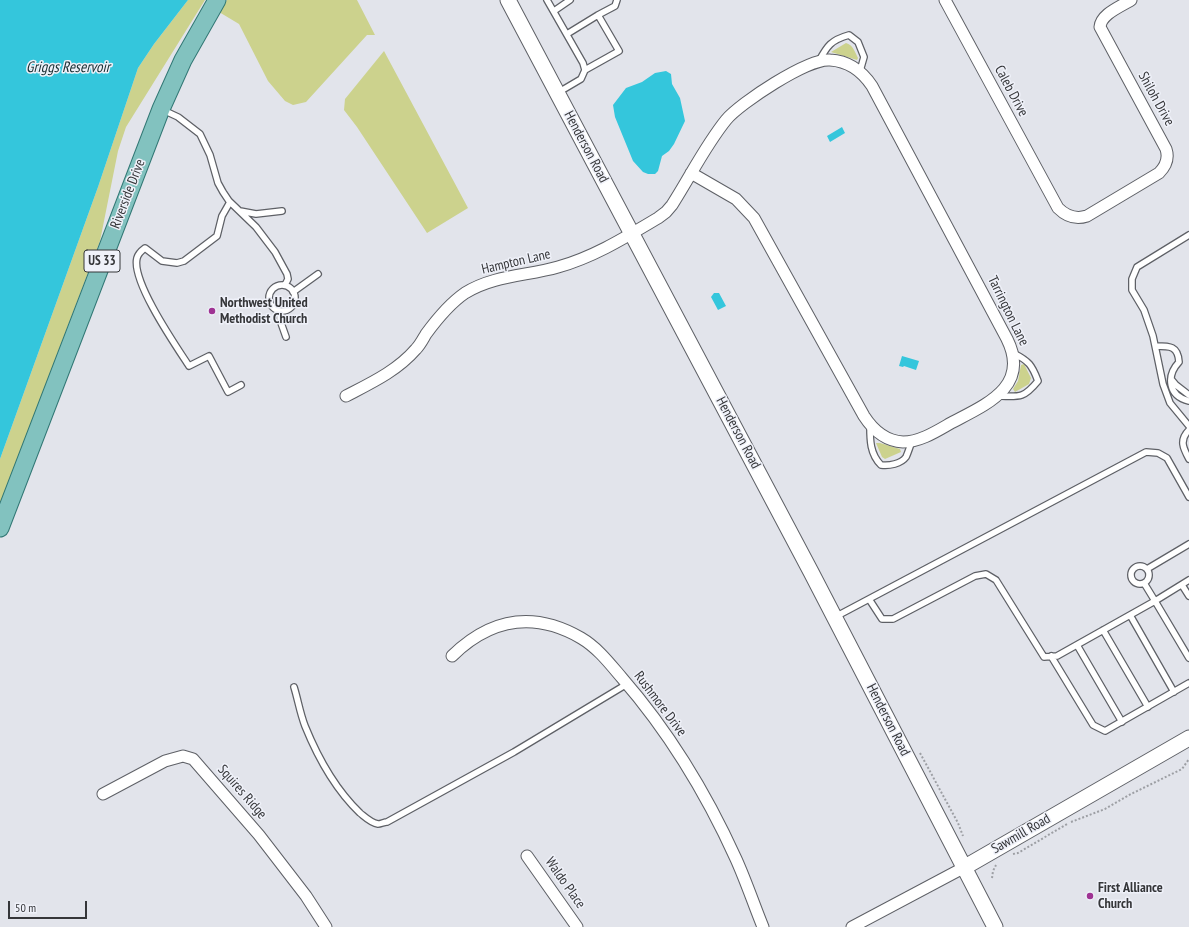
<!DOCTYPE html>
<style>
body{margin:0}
#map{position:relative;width:1189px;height:927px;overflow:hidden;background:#e2e4eb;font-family:"PT Sans Narrow",sans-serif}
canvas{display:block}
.scale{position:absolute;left:8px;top:901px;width:79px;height:18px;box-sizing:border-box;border:2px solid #353639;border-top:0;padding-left:5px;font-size:12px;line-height:14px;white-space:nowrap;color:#353639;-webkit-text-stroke:3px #eff1f9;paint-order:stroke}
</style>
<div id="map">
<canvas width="1189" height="927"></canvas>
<div class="scale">50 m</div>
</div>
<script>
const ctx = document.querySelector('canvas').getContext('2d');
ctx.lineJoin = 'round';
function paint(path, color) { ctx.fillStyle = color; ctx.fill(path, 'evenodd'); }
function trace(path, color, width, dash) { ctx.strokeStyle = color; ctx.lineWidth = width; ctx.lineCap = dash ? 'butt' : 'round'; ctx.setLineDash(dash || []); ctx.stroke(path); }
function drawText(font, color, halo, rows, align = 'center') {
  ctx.font = font + ' "PT Sans Narrow",sans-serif'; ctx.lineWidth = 3; ctx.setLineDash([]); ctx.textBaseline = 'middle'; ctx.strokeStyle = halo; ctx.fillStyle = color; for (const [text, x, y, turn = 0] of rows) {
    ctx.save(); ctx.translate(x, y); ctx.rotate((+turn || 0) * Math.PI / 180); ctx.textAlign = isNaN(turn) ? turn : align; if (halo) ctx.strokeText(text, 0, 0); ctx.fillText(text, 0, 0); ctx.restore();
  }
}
paint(new Path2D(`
 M188,0H205L126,127L118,151L100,241L0,505V459L98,187L138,68L154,44Z
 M227,0H357L375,35H367L306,102L293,105L285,101L268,81L239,24L219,12Z
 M846,43C853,45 855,52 858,58L857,60L831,52Z
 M384,51L468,208L427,233L357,127L344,110L345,99Z
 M1024,364L1031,378L1029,384L1015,392L1013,389L1018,381L1021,365Z
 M876,443H880L900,449L901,452L885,459L882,457Z`), '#ccd28d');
paint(new Path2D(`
 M0,0H188L154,44L138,68L98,187L0,459Z
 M666,71L671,74L672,84L680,98L685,121L674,144L669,151L662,156L658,171L655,174H648L643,172L633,161L615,117L613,105L626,88L642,82L655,73Z
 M842,127L845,133L830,142L827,136Z
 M714,293H719L726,306L718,310L711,297Z
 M902,356L919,361L916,370L904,366L903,367L899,366Z`), '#34c6dc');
const service = new Path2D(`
 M547,0L583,63L585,70L581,79L559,92
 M554,11L570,0
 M598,15L615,6L617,0
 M567,34L598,15L619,51L585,70
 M819,61C827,46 831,40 849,35L858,42L864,57L860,71
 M163,110L178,117L200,134L210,155L218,183L223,192L229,201L256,227L275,252L287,274L288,279L285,285
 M230,202L222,216L217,236L184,261L177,263L162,261L145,248C141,251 138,254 137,258C131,281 176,346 189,366L209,356L228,392L241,385
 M240,211L256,214L282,211
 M1189,235L1137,267L1132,279V290L1144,310L1153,336L1163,384L1170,403L1189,426
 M269 298a13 13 0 1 1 26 0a13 13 0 1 1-26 0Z
 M293,292L318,274
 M280,311V320L286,337
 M1156,346C1170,346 1178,346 1179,362C1166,376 1168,396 1189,401
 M1171,379L1176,385L1189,395
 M999,396C1020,397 1024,398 1038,381C1032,365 1029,361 1013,353
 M870,426C870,440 870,454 881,465C889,466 901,464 906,457C908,453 910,446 912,441
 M1189,430C1179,440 1183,448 1189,459
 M1131 575a9 9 0 1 1 18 0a9 9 0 1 1-18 0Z
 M1147,569L1189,544
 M1189,580L1155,601L1189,658
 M1182,585L1189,596
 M869,599L882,619H893L975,576L986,574L996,580L1044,657L1057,656L1155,601L1144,583
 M1130,615L1174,692
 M835,617L1146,452L1158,453L1167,458L1189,497
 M1103,630L1148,707
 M1077,645L1122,722
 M1051,656L1093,725L1105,731L1189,683
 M294,687C298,700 300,713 305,726C318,758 335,789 360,813C365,817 371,823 378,824C381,824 384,822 387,822L514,752L627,684`);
const minor = new Path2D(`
 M945,0L1058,208C1066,216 1075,220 1087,216L1159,173C1166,166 1169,158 1166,149L1100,27C1101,14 1120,7 1131,0
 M346,396C371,383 397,371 416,349C420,345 423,339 426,334C437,319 449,304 465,293C494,275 527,276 558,267C594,257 626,237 658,218L666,212L672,205C690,177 705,146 726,120C740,103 808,58 830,60C849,61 862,71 872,86L1007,339C1031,387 985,405 951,423C937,431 920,442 903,442C885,441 873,430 864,416L754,218L736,199L691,173
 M452,656C491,618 534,611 581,638C598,648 610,664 622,678C669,732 707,795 736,859C746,881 754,905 763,927
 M103,794L165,761L183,756L193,759L259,835L306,896L326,927
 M527,856L577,927
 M852,927L965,867`);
const secondary = new Path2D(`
 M508,0L811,572L995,927
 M965,867L1189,738`);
const primary = new Path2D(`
 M0,528L161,109L183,60L217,0`);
trace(service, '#5e6066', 8);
trace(minor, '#5e6066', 13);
trace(secondary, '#5e6066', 17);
trace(primary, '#317774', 19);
trace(new Path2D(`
 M920,753L958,823L963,836
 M1071,822L1105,809L1131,794L1182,769L1189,759
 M1013,854L1018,853L1067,824
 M992,878L993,871L996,865`), '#9d9fa4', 2, [2, 2]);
trace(service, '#fff', 5.5);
trace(minor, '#fff', 11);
trace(secondary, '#fff', 15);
trace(primary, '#82c2bf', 17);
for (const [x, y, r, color] of [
 [212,311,4,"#9f3393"],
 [1090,896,4,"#9f3393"]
]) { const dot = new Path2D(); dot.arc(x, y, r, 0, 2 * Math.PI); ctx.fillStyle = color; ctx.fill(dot); trace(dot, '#eff1f9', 1.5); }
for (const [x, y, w] of [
 [102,261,36]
]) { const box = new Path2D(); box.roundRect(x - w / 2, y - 11, w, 22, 3); ctx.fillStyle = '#eff1f9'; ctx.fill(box); trace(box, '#353639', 1); }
drawText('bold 13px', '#353639', null, [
 ["US 33",102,261]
]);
drawText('14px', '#353639', '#eff1f9', [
 ["Caleb Drive",1011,91,62],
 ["Shiloh Drive",1156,99,61],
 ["Henderson Road",586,147,62],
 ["Riverside Drive",128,194,-69],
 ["Hampton Lane",516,262,-13],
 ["Tarrington Lane",1008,311,64],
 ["Henderson Road",738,433,62],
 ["Rushmore Drive",660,704,53],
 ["Henderson Road",888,720,63],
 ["Squires Ridge",242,792,49],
 ["Sawmill Road",1021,834,-30],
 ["Waldo Place",565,883,55]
]);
drawText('bold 14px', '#353639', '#eff1f9', [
 ["Northwest United",220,303],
 ["Methodist Church",220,319],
 ["First Alliance",1098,888],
 ["Church",1098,904]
], 'left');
drawText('italic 15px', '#172e32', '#eff1f9', [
 ["Griggs Reservoir",68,68]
]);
</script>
